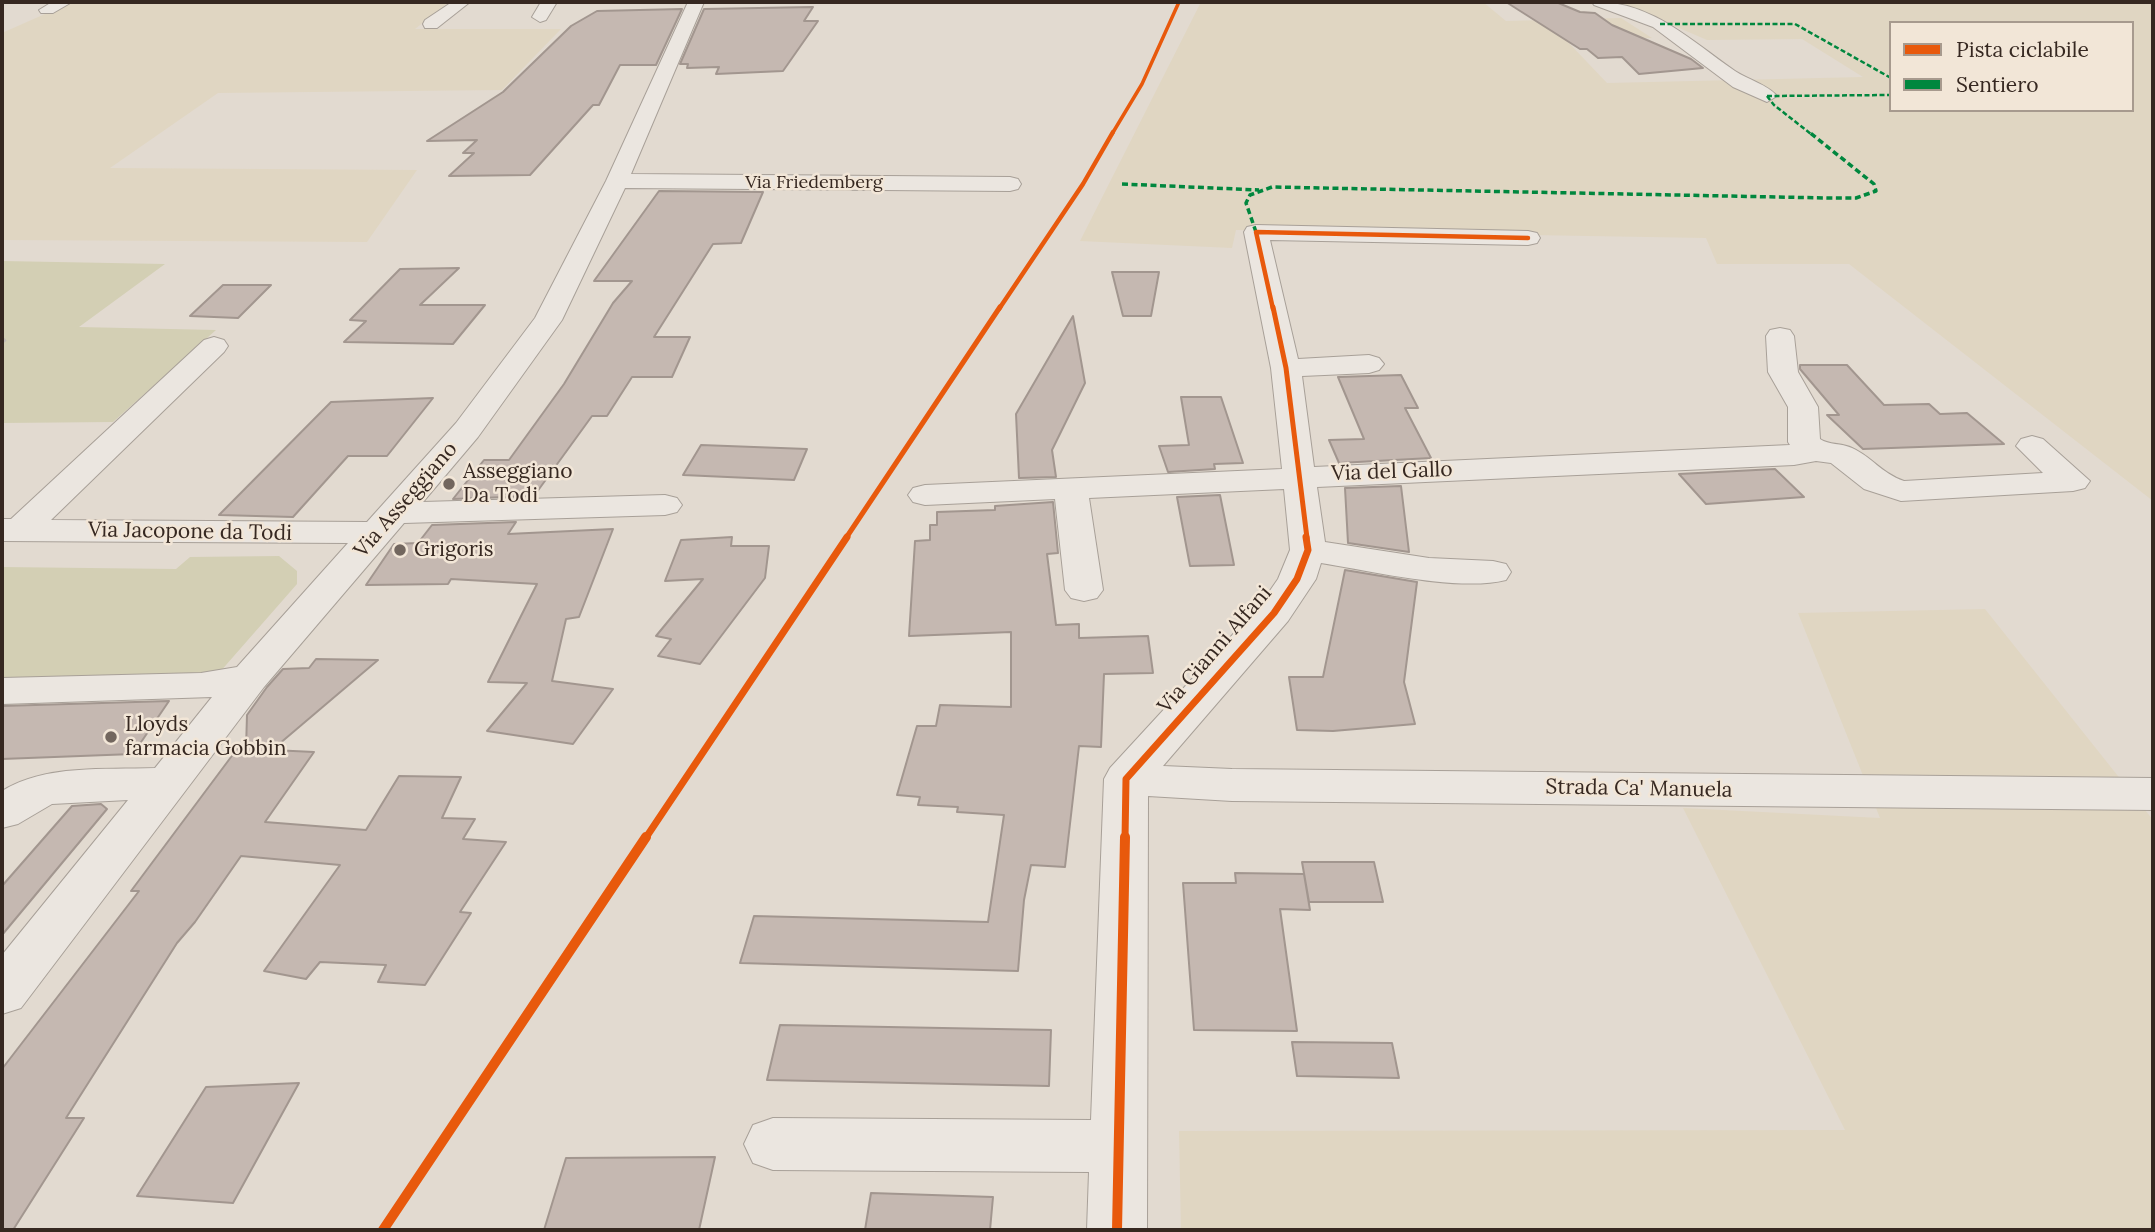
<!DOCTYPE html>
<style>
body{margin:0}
#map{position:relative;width:2155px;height:1232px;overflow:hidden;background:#e2dad0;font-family:Lora,serif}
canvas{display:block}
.frame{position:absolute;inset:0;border:4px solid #362821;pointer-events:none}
.legend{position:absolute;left:1889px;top:21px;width:245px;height:91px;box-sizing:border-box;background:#f2e6d7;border:2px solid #a79a8e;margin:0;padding:9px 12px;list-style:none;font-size:21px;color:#362821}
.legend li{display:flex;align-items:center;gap:14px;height:35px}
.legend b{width:35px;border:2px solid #a79a8e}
</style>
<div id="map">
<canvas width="2155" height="1232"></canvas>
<div class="frame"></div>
<ul class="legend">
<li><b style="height:9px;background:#e8590c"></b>Pista ciclabile</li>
<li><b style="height:9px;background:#00873e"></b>Sentiero</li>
</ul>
</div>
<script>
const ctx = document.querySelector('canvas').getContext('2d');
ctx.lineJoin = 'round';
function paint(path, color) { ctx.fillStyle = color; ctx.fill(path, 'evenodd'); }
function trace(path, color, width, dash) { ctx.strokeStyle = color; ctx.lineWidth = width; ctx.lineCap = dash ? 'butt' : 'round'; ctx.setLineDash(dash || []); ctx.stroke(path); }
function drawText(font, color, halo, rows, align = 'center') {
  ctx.font = font + ' Lora,serif'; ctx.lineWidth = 5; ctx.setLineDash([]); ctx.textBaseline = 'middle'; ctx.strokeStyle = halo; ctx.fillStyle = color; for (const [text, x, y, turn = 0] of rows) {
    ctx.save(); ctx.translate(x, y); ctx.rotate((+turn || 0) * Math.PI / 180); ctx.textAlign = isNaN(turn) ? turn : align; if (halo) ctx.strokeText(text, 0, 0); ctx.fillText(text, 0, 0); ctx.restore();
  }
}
paint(new Path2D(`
 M72,2H449L415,29H561L502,90L218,93L110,168L417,170L367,242L2,240V33Z
 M1201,2H1483L1506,21L1621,18L1652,38L1567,41L1607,83L1863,77L1802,39L1707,40L1619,2H2153V501L1849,264H1717L1706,238L1236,230L1232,248L1080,241ZM1891,23H2132V110H1891Z
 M1985,609L2153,820V1230H1181L1179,1131L1845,1130L1683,808L1880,818L1798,613Z`), '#e0d6c2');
paint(new Path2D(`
 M2,261L165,264L79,327L216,330L113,422L2,423Z
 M279,556L297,571V584L219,673L2,683V567L176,569L190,557Z`), '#d3cfb4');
const building = new Path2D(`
 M1506,2H1556L1580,12L1595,13L1612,25L1691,59L1703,68L1639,74L1622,57L1598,58L1587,49H1580Z
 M813,7L804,21H818L783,71L716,74L719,67L687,68L688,64H680L704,9Z
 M682,9L656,65H620L599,105H593L530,175L449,176L474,153H463L477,140L427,141L503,92L571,26L597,11Z
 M659,191L763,192L741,243L713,244L654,337H690L672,377H632L607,416H592L534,496L453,499L484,460H509L564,384L613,303L632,281H594Z
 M459,268L420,305H485L453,344L344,342L366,321L350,320L400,269Z
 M1112,272H1159L1151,316H1123Z
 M223,285H271L238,318L190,316Z
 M1073,316L1085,383L1052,450L1056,477L1019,478L1016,414Z
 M1800,365H1847L1884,405L1929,404L1940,414L1967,413L2004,444L1863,449L1827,415H1839L1800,369Z
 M1401,375L1418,408H1405L1431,458L1339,463L1329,440L1364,439L1338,377Z
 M1181,397H1221L1243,463L1214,464L1215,469L1168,472L1159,446L1189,445Z
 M433,398L387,456H348L293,517L219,515L331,402Z
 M701,445L807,449L794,480L683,475Z
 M1775,469L1804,497L1706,504L1679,474Z
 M1401,486L1409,552L1348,543L1345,488Z
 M1220,495L1234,565L1190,566L1177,497Z
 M1053,502L1058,553L1047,554L1056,625L1079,624V638L1148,636L1153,673L1104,674L1101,747L1079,746L1065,867L1031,865L1024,900L1018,971L740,963L754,916L988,922L1004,815L957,812L958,807L918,805L920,797L897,795L917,726H936L940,705L1011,707V632L909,636L915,541L930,540V525H937V512L995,510V506Z
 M516,522L508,534L613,529L579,617L566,619L552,681L613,689L573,744L487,731L527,683L488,682L537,584L451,579L448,584L366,585L394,544L418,543L432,525Z
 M732,537L731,546H769L765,578L700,664L658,656L671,639L656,636L703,579L665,581L681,540Z
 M1345,570L1417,582L1404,682L1415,724L1333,731L1297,730L1289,677H1323Z
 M316,659L378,660L272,750L314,752L265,822L366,830L399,776L461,777L442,818L475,819L463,839L506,842L460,912L471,913L425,985L378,982L386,965L320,962L306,979L264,971L340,865L241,856L195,922L177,943L66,1118H84L13,1230H2V1069L139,891H131L237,749H246L247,715L267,687L283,669L309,668Z
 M169,701L133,754L2,759V706Z
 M101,804L107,809L2,935V886L72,806Z
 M1302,862H1374L1383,902H1309Z
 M1235,873L1304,874L1310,910L1280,909L1297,1031L1194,1030L1183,883H1236Z
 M780,1025L1051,1030L1049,1086L767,1080Z
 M1292,1042L1392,1043L1399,1078L1297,1076Z
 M299,1083L233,1203L137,1196L206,1087Z
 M715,1157L699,1230H544L566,1158Z
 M871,1193L993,1197L990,1230H865Z`);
paint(building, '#c5b8b1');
trace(building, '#a2968f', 2);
const minor = new Path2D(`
 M52,2H72L53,13H41L39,10Z
 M452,2H470L437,28H425L423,24L425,20Z
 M541,2H557L546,20L540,22L532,17Z
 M688,2H704L631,174L1010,177L1018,179L1021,184L1018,189L1010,191L625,188L562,320L478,437L423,502L665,495L677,498L682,505L677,512L665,515L404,523L264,687L21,1008L2,1014V955L128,800L52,804L18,824L2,828V791C46,764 104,770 155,768L212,697L2,704V678L201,673L237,667L348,543L2,541V519H11L204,340L214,337L224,340L228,346L224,352L51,520L367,522L456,423L535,318L606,181Z
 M1592,2C1651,0 1690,40 1735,71C1747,79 1768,85 1777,96L1767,102L1733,87L1653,27L1594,5Z
 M1256,225L1528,231L1537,233L1540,238L1537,243L1528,245L1270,240L1298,359L1369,355L1379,358L1384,364L1379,370L1369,373L1302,376L1314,467L1790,445L1788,442V407L1768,372L1766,336L1770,330L1780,328L1790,330L1794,336L1798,372L1818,407L1820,439C1829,445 1841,443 1852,448C1872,457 1881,473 1904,481L2043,473L2016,446L2021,439L2032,436L2043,439L2090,481L2085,488L2073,491L1901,501L1864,489L1831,463L1816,461L1794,465L1317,487L1325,542L1429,558L1493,561L1506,564L1511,572L1506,580C1459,592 1371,571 1321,563L1316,579L1288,621L1163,766L1232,769L2153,778V810L1232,801L1148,796L1147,1230H1087L1089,1172L773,1170L753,1163L744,1144L753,1125L773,1118L1091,1120L1104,779L1110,768L1260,605L1278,579L1290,550L1284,489L1089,498L1103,590L1097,598L1084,601L1071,598L1065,590L1055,499L925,505L913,502L908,495L913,488L925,485L1282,469L1271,368L1244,232L1247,227Z`);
trace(minor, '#a8a098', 2);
trace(new Path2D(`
 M2,342L6,339`), '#c3bdb7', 3.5, [4.5, 2.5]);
paint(minor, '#ebe6e0');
trace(new Path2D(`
 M1660,24H1795L1891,78
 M1767,96L1891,95
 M1767,96L1774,105L1811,134`), '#00873e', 2.5, [5, 2.5]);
trace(new Path2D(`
 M1122,184L1259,190
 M1256,232L1246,203L1250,195L1272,187L1829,198H1856L1876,191L1874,184L1809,132`), '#00873e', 3.5, [6, 3.5]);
trace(new Path2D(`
 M1112,134L1142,84L1179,2`), '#e8590c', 3.5);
trace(new Path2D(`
 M999,309L1083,184L1113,132
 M1273,309L1256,232L1528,238`), '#e8590c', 4.5);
trace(new Path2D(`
 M1273,307L1286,368L1307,538
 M846,538L1000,307`), '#e8590c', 5);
trace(new Path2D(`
 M645,839L847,537
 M1125,839L1126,779L1274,613L1297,579L1308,550L1306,537`), '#e8590c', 7);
trace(new Path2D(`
 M383,1230L646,837
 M1117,1230L1125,837`), '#e8590c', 10);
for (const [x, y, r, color] of [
 [449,484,7,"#72665e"],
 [400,550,7,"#72665e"],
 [111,737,7,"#72665e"]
]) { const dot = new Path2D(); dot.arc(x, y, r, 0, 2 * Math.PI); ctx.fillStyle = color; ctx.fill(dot); trace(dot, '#f2e6d7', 2.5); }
drawText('18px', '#362821', '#f2e6d7', [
 ["Via Friedemberg",814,183]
]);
drawText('21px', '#362821', '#f2e6d7', [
 ["Asseggiano",463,472],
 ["Da Todi",463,496],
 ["Grigoris",414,550],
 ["Lloyds",125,725],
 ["farmacia Gobbin",125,749]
], 'left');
drawText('21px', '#362821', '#f2e6d7', [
 ["Via del Gallo",1392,472,-2],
 ["Via Asseggiano",406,500,-49],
 ["Via Jacopone da Todi",190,532,1],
 ["Via Gianni Alfani",1215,650,-49],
 ["Strada Ca' Manuela",1639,789,1]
]);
</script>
